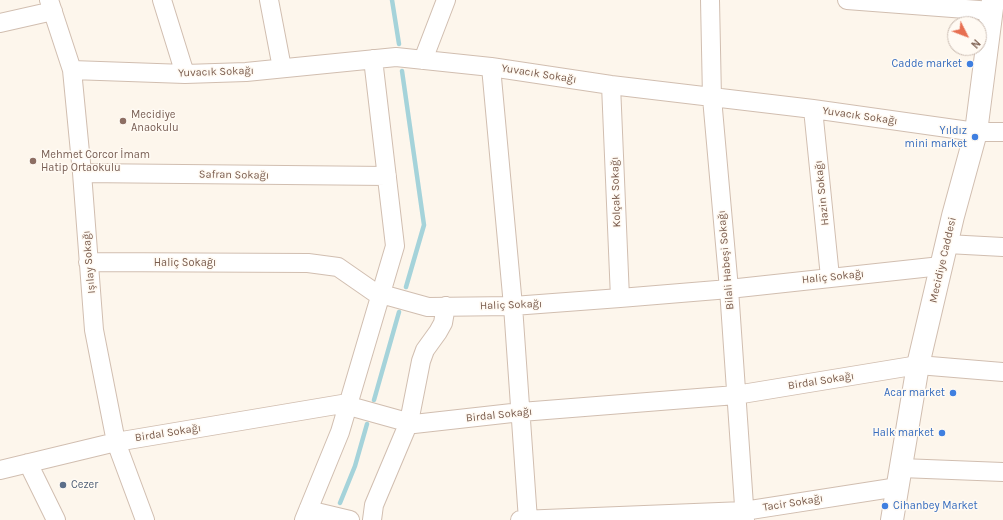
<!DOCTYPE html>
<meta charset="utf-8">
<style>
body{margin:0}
#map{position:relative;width:1003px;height:520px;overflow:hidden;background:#fdf6ec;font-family:Karla,sans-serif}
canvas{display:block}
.north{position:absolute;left:947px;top:16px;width:40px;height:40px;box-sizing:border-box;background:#fffaf3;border:1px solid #cabbb1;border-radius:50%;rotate:132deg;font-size:11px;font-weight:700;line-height:16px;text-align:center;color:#7a5c4d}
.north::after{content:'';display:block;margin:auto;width:14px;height:18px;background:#e76f51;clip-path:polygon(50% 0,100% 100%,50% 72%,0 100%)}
</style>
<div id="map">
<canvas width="1003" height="520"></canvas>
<div class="north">N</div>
</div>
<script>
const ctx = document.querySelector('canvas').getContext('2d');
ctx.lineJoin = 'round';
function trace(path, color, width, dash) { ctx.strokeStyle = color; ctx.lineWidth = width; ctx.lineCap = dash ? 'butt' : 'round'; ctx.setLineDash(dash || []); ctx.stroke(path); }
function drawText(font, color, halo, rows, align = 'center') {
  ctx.font = font + ' Karla,sans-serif'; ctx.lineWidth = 3; ctx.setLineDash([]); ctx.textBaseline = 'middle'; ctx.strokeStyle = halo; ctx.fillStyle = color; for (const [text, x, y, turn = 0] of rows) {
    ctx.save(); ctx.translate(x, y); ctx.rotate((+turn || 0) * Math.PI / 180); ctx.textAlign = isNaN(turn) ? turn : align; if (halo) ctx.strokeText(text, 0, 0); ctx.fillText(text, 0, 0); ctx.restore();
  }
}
trace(new Path2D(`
 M392,0L399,44
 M402,71L424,225L406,287
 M374,400L399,312
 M340,503L355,466L367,424`), '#a5d3da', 4.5);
const minor = new Path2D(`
 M49,0L72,70L82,173L94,330L116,442L145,520
 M162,0L185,74
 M269,0L282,68
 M710,0L712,98L729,289L745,520
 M847,0L992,11
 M0,23L53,11
 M423,60L446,0
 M491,67L513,306L528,520
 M72,70L185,74L246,72L396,57L491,67L611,85L813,109L976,132H1003
 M611,85L620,298
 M813,109L830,277
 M82,173L387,176
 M947,244L1003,247
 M88,262L308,263L338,267L374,292L428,307L513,306L620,298L729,289L941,266
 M28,463L56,520
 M901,468L1003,472
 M0,470L116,442L342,404L414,424L521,412L736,395L918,365L1003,372
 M308,510L350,520
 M304,520L340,432L395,246L373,59
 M372,520L374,505L409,422L421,361L425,350L438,332L443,323L446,306
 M520,520L744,511L898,487`);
const tertiary = new Path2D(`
 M892,520L918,365L953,216L976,132L993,0`);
trace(minor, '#d1beb0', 20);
trace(tertiary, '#d1beb0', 24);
trace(minor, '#fff', 18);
trace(tertiary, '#fff', 22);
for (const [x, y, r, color] of [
 [970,64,4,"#3f7fe0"],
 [123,121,4,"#8d6e63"],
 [975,137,4,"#3f7fe0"],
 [33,161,4,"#8d6e63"],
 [953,393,4,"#3f7fe0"],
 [942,433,4,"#3f7fe0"],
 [63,485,4,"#5c6f8a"],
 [885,506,4,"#3f7fe0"]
]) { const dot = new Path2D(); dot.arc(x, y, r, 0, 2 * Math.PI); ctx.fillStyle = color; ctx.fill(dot); trace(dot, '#fffaf3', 1.5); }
drawText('11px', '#366cbe', '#fffaf3', [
 ["Cadde market",962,64],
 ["Yıldız",967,131],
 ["mini market",967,144],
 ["Acar market",945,393],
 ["Halk market",934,433],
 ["Cihanbey Market",893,506,"left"]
], 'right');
drawText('11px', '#7a5c4d', '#fffaf3', [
 ["Yuvacık Sokağı",216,72,-2],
 ["Yuvacık Sokağı",539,74,9],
 ["Yuvacık Sokağı",860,116,8],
 ["Safran Sokağı",234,175,1],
 ["Kolçak Sokağı",616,192,-92],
 ["Hazin Sokağı",822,193,-96],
 ["Bilali Habeşi Sokağı",726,260,-95],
 ["Mecidiye Caddesi",943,260,-77],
 ["Işılay Sokağı",89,262,-95],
 ["Haliç Sokağı",185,263],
 ["Haliç Sokağı",833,277,-6],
 ["Haliç Sokağı",511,305,-2],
 ["Birdal Sokağı",821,381,-9],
 ["Birdal Sokağı",499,415,-6],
 ["Birdal Sokağı",168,433,-9],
 ["Tacir Sokağı",793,503,-9]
]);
drawText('11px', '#785e54', '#fffaf3', [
 ["Mecidiye",131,115],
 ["Anaokulu",131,128],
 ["Mehmet Corcor İmam",41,155],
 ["Hatip Ortaokulu",41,168]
], 'left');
drawText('11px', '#4e5e75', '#fffaf3', [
 ["Cezer",71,485]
], 'left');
</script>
